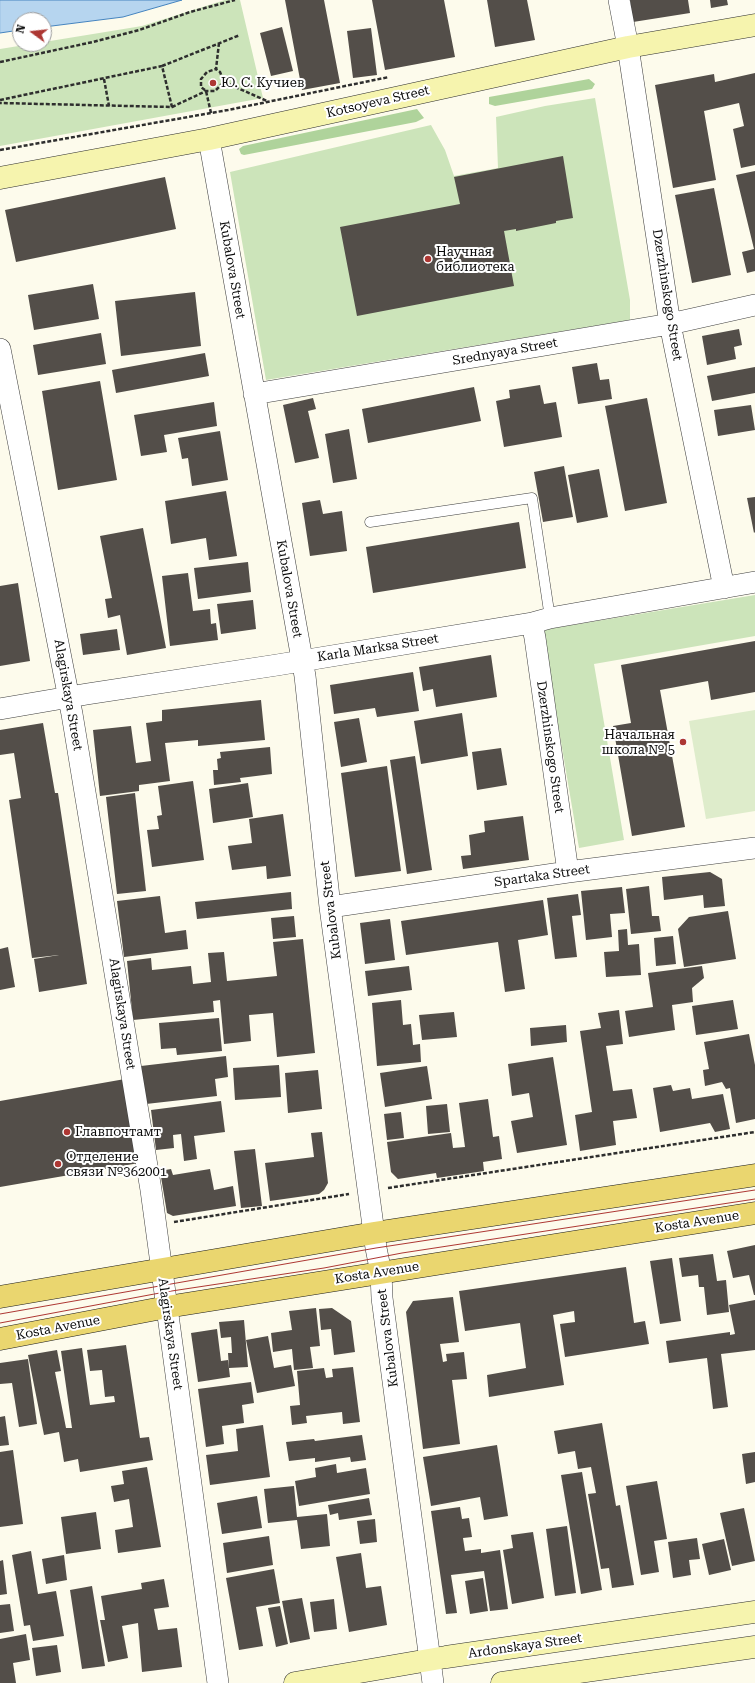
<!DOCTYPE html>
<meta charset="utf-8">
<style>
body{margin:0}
#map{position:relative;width:755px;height:1683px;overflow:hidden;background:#fdfbec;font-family:"Roboto Serif",serif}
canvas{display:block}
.north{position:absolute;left:12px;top:12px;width:40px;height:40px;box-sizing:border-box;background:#fff;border:1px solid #9e9e9e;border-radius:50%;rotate:285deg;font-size:11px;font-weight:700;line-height:16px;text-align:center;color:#0c0c0c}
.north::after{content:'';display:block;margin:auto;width:14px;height:18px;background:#ad3733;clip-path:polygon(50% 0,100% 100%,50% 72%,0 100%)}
</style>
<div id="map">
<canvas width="755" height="1683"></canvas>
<div class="north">N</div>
</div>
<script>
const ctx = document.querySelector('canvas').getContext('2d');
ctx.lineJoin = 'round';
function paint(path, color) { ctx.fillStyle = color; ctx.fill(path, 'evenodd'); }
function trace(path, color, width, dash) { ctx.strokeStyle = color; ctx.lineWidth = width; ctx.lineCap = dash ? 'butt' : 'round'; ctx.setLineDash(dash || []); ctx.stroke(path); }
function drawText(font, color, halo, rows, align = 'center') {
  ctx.font = font + ' "Roboto Serif",serif'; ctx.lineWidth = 4; ctx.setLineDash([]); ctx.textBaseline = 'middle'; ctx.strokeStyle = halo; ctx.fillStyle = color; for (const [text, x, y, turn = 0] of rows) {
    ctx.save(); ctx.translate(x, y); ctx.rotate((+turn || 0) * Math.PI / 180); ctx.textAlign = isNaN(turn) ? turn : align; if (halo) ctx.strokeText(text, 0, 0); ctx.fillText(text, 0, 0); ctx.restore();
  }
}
paint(new Path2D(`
 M225,0H240L263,98L0,146V49L31,44H44V42L142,26Z
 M595,98L630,300V320L266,380L230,172L431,125L445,150L454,176L498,168L496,117L545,106Z
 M755,595V636L594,664L624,840L579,848L542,630Z`), '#cce4ba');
paint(new Path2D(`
 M589,79L595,84L592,89L495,106L489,104V97Z
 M417,109L424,118L416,122L244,155L241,154L239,149L243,146Z`), '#afd39b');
paint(new Path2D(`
 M755,710V811L706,819L689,721Z`), '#deeccb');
const water = new Path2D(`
 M0,0H182L123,17L44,27V20H20V30L0,33Z`);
paint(water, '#b6d5ef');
trace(water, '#4584bf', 1);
paint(new Path2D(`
 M285,0H324L340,83L302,90Z
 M372,0H444L455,57L385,70Z
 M487,0H527L535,40L495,47Z
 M630,0H688L690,13L633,22Z
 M710,0H727L728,5L711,8Z
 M282,27L293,71L271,76L260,33Z
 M371,28L377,75L353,78L347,31Z
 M755,73V165L741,168L733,129L744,126L739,103L704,111L716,180L673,188L655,85L714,74L715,82Z
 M563,156L573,218L556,221V223L516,231V229L504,231L514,286L357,316L340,227L460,204L454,177Z
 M755,171V271L747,273L742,252L754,249L736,175Z
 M165,177L176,229L16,262L5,210Z
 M714,188L731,275L692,283L675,195Z
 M93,284L99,319L34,330L28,295Z
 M195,292L201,346L121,356L115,301Z
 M739,329L742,345L734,347L736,359L707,365L702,336Z
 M101,333L106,364L38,375L33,345Z
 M205,353L209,376L116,393L112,370Z
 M597,363L600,380L609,379L612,399L578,404L572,367Z
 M755,367V393L712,401L707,376Z
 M100,381L117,480L58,490L42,391Z
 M540,385L544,404L556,402L562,437L504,447L496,401L510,398L509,390Z
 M474,387L481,421L368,443L362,409Z
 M313,398L316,409L308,411L319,458L295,463L283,405Z
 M647,398L667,503L625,511L605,406Z
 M214,402L217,426L164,435L167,452L141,456L134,415Z
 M751,405L755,430L718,436L714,410Z
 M349,429L357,479L333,483L325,434Z
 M220,431L228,480L192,486L188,458L182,459L178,438Z
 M564,466L573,517L543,522L534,472Z
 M599,469L608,517L577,523L568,475Z
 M226,491L237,556L209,560L206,538L171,544L165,501Z
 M755,497V532L754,533L747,498Z
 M320,500L323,514L342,511L347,551L310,556L302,503Z
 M519,522L526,568L373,593L366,547Z
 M143,528L166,648L127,655L120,615L108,618L105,599L112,598L100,536Z
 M248,562L251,592L198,599L194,568Z
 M188,573L193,611L210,609L211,624L216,623L218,640L170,646L162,576Z
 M18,583L30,661L0,666V586Z
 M253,600L256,629L221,634L217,604Z
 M117,629L120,650L83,655L80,634Z
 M755,641V692L711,700L708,681L660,690L685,827L632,836L613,726L631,723L621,665Z
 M491,655L497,697L436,707L433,689L423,691L419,667Z
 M413,672L419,711L377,717L375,708L334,714L330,685Z
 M261,700L265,740L198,746V740L165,743L170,781L139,785V791L100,796L93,730L131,726L136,763L151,761L146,723L162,721V710Z
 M462,713L468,756L421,764L414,721Z
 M359,718L367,762L341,767L334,722Z
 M43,723L55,793H58L87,984L39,992L34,959L59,955L32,958L9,800L21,798L14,753L0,755V730Z
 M270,747L272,774L240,778L241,782L214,785L213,770H218L217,759L221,758L220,752Z
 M501,748L507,785L477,790L472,752Z
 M415,756L432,870L407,874L390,760Z
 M387,766L401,871L355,877L341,773Z
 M193,781L204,860L152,867L147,830L159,829L157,816L162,815L158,786Z
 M248,783L253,817L213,823L209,789Z
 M135,793L146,891L117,894L106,797Z
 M283,814L291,876L267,879L266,866L232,870L228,846L252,843L249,819Z
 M523,816L529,860L463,869L461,856L471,855L469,835L485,832L484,821Z
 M710,872L722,879L725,906L704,908L703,895L664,900L662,877Z
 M649,886L652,916H659L661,931L631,934L626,889Z
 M622,887L625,913L610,914L612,937L586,940L581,891Z
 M291,892L292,909L197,919L195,902Z
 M578,894L581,915L572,916L577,957L555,959L547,898Z
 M160,896L165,933L186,930L188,949L124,957L117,901Z
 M543,900L548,935L518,940L525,989L505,992L498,942L406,955L401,921Z
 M728,911L736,959L684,967L678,929L689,917Z
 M294,916L296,937L273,939L271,918Z
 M390,919L395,960L365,964L360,923Z
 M627,929L628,945L639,944L641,975L606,977L604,952L619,951L618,930Z
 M673,936L676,964L656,966L654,938Z
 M303,939L315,1053L277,1057L273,1013L249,1015L251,1041L224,1044L220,1000L213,1001L214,1012L133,1020L127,961L151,958L152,970L191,966L193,984L211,982L208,953L224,952L227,981L277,976L273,942Z
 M8,947L15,987L0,990V949Z
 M409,966L412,990L368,996L365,971Z
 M702,966L704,978L692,988L693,1002L672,1005L675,1030L629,1037L625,1011L653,1007L648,973Z
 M401,1000L403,1025L411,1024L413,1045L420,1044L421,1062L377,1066L372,1003Z
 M733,1000L738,1029L696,1035L692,1006Z
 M619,1010L623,1044L606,1046L613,1091L632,1089L637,1118L613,1121L616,1145L580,1151L575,1115L592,1112L580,1031L601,1028L598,1013Z
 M454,1012L457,1037L422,1040L419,1015Z
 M219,1018L222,1051L177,1055L176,1048L161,1049L159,1023Z
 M566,1025L567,1042L531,1046L530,1028Z
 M749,1034L755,1065V1119L736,1123L730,1088L726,1089L722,1082L705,1086L703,1070L709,1069L704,1042Z
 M226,1056L228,1077L215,1079L217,1096L146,1104L141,1066Z
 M553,1057L567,1145L517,1153L511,1121L533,1117L529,1093L512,1096L508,1064Z
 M279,1065L281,1097L235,1100L233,1068Z
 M427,1066L432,1099L385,1107L380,1073Z
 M318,1070L322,1109L288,1113L285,1073Z
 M125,1079L139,1163L0,1187V1101Z
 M671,1085L673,1091L690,1088L692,1099L723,1094L730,1129L715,1132L710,1123L660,1132L653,1088Z
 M488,1099L493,1137L499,1136L502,1159L483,1162L484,1171L437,1178L436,1173L398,1179L391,1172L387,1142L451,1133L453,1148L465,1147L459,1103Z
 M221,1101L225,1132L194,1136L197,1159L184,1161L181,1134L173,1135L174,1148L156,1150L151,1110Z
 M447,1104L450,1132L428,1134L426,1106Z
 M401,1112L404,1138L387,1140L384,1114Z
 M322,1132L328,1183L324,1190L319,1194L270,1201L265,1163L314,1157L311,1133Z
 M255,1149L262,1206L241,1208L234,1151Z
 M171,1169L173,1175L210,1169L214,1190L233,1186L236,1206L173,1216L167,1213L160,1171Z
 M755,1245V1295H754L749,1275L733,1278L727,1251Z
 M713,1254L717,1281L726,1280L729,1312L707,1315L704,1287H699L698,1275L682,1277L679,1258Z
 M672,1258L681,1321L660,1324L650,1261Z
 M626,1267L634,1323L645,1321L649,1344L565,1357L560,1324L575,1322L574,1311L553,1315L564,1385L489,1397L487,1375L526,1368L520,1323L465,1331L459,1291Z
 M453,1297L459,1342L440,1344L443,1362L447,1361L446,1354L464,1352L467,1379L452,1380L460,1444L423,1449L406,1312L413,1301Z
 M755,1300V1350L721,1354L728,1407L713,1409L707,1358L669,1363L666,1341L730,1332V1335L735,1334L729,1305Z
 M316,1308L320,1346L310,1347L313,1368L294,1370L292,1349L273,1352L271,1333L292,1330L289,1311Z
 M332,1308L351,1321L355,1352L334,1355L331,1329L321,1330L319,1309Z
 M244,1320L248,1367L229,1368L228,1353H232L231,1337L221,1338L219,1322Z
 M217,1329L221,1361L228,1360L230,1377L198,1382L191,1333Z
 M268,1336L274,1368L291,1365L295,1386L257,1393L246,1340Z
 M126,1345L140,1438L149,1437L153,1460L80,1472L78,1459L64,1462L59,1432L44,1435L28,1355L57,1350L61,1371L55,1372L66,1428H72L61,1351L82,1348L90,1405L115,1402L114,1396L105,1397L102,1370L90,1371L87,1350Z
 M28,1359L37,1424L19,1427L12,1383L0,1384V1363Z
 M353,1367L360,1422L343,1424L342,1412L306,1416L307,1423L292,1425L290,1406L300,1405L297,1371L324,1368L326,1378L333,1377L332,1369Z
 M251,1382L254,1403L242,1405L244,1423L222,1426L224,1444L206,1447L198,1389Z
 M5,1416L9,1445L0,1446V1417Z
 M602,1423L616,1506L620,1505L634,1585L612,1588L609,1568L601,1569L588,1494L596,1493L591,1467L578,1469L575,1451L558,1454L554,1431Z
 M263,1425L270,1477L210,1485L206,1455L238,1451L236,1429Z
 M362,1435L366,1460L351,1462L350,1457L315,1462V1458L289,1461L286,1442L314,1439L315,1441Z
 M497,1445L508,1516L484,1520L480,1497L431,1506L423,1457Z
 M13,1450L23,1524L0,1527V1452Z
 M755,1452V1482L746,1484L742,1454Z
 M336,1464L337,1473L366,1468L370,1494L299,1506L295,1481L316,1477L315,1468Z
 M147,1467L161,1547L118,1553L115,1530L133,1527L129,1499L114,1502L111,1486L124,1484L122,1471Z
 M582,1472L602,1590L581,1594L561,1475Z
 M657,1481L667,1539L654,1541L659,1572L641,1575L626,1486Z
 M294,1486L297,1517L327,1514L330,1546L301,1549L297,1520L268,1523L264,1489Z
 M257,1496L262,1528L222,1534L217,1503Z
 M369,1498L372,1515L339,1520L338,1513L330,1515L328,1505Z
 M460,1507L462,1519L469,1518L472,1537L463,1538L465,1551L481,1549V1553L500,1550L508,1609L490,1611L484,1571L451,1575L457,1613L446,1614L431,1511Z
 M744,1508L755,1561L732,1566L720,1513Z
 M96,1512L101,1549L66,1554L61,1517Z
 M375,1519L377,1542L360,1544L357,1521Z
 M567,1526L576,1593L555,1596L546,1529Z
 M533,1532L544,1598L512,1604L503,1550L513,1548L511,1535Z
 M269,1536L273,1565L227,1573L223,1543Z
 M697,1538L700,1559L689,1560L691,1575L673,1578L668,1542Z
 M724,1539L731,1570L709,1575L702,1544Z
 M31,1551L38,1594L56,1591L64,1636L33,1641L30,1625L24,1626L12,1555Z
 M361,1553L366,1588L381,1586L387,1625L349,1632L336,1557Z
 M64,1555L67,1580L46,1584L42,1559Z
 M3,1560L7,1594L0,1595V1561Z
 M274,1569L280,1603L256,1607L263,1646L239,1650L226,1578Z
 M483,1578L488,1611L470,1614L465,1581Z
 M164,1579L169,1607L154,1609L158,1630L177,1628L182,1667L142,1672L138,1623L122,1626L128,1658L108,1662L100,1620H105L101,1596L142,1589L141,1583Z
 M92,1586L105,1666L82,1669L70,1590Z
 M302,1598L310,1639L290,1643L282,1601Z
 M334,1599L337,1629L314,1632L310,1602Z
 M10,1604L14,1631L0,1633V1605Z
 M280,1606L288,1644L276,1647L268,1608Z
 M26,1634L30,1660L13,1663L16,1683H0V1639Z
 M57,1645L61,1672L36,1676L32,1648Z`), '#534e49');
const lane = new Path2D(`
 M370,522L532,498L550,618`);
const street = new Path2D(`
 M619,0L628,47L670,324L724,588
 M209,139L305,676L330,907L376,1248L381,1273L382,1298L433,1683
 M0,349L72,714L151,1190L218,1683
 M254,394L670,324L755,305
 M532,623L535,638L568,872
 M0,709L87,694L277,665L532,623L550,618L755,582
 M330,907L568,872L755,848`);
const secondary = new Path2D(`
 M0,178L209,139L628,47L755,25
 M295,1683L446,1657L755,1612
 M502,1683L755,1647`);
const primary = new Path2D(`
 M0,1297L374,1233L755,1175
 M0,1339L167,1307L755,1213`);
trace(lane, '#3f3f3f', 11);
trace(street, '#3f3f3f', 22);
trace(secondary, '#2e2e2e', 23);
trace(primary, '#1d1d1d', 23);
trace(new Path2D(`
 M219,43L216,69L220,72L224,82L267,101
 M0,62L93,42L139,30L190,12L235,0
 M162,66L240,35
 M104,79L109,106
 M0,100L162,66L172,107L0,103
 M172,107L206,91H215L224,82
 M211,113L206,91L201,87V79L207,72L216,69
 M0,150L228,110L389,77
 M388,1188L755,1132
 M174,1222L349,1194`), '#2e2e2e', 2.5, [4, 2]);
trace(lane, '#fff', 10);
trace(street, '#fff', 21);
trace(secondary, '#f6f4ae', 22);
trace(primary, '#ead66f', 22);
trace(new Path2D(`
 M0,1314L376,1248L755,1190
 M0,1323L165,1292L324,1268L402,1253L755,1199`), '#ad3733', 1);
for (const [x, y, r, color] of [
 [213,83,4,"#ad3733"],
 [428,259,4,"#ad3733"],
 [683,742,4,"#ad3733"],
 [67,1132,4,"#ad3733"],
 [58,1164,4,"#ad3733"]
]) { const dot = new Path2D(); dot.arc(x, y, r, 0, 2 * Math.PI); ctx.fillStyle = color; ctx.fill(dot); trace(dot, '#fff', 1.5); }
drawText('13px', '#0c0c0c', '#fff', [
 ["Ю. С. Кучиев",221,83],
 ["Научная",436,252],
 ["библиотека",436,267],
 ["Начальная",675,735,"right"],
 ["школа № 5",675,750,"right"],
 ["Главпочтамт",75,1132],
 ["Отделение",66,1157],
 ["связи №362001",66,1172]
], 'left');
drawText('13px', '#0c0c0c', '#fff', [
 ["Kotsoyeva Street",378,102,-13],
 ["Kubalova Street",232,270,80],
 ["Dzerzhinskogo Street",667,295,81],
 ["Srednyaya Street",505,352,-10],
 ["Kubalova Street",289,589,80],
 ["Karla Marksa Street",378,648,-9],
 ["Alagirskaya Street",68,695,80],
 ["Dzerzhinskogo Street",550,747,82],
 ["Spartaka Street",542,876,-8],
 ["Kubalova Street",331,910,-97],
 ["Alagirskaya Street",122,1014,81],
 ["Kosta Avenue",697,1222,-9],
 ["Kosta Avenue",377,1273,-9],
 ["Kosta Avenue",58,1328,-11],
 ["Alagirskaya Street",170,1334,82],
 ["Kubalova Street",388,1338,-97],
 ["Ardonskaya Street",525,1646,-8]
]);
</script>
